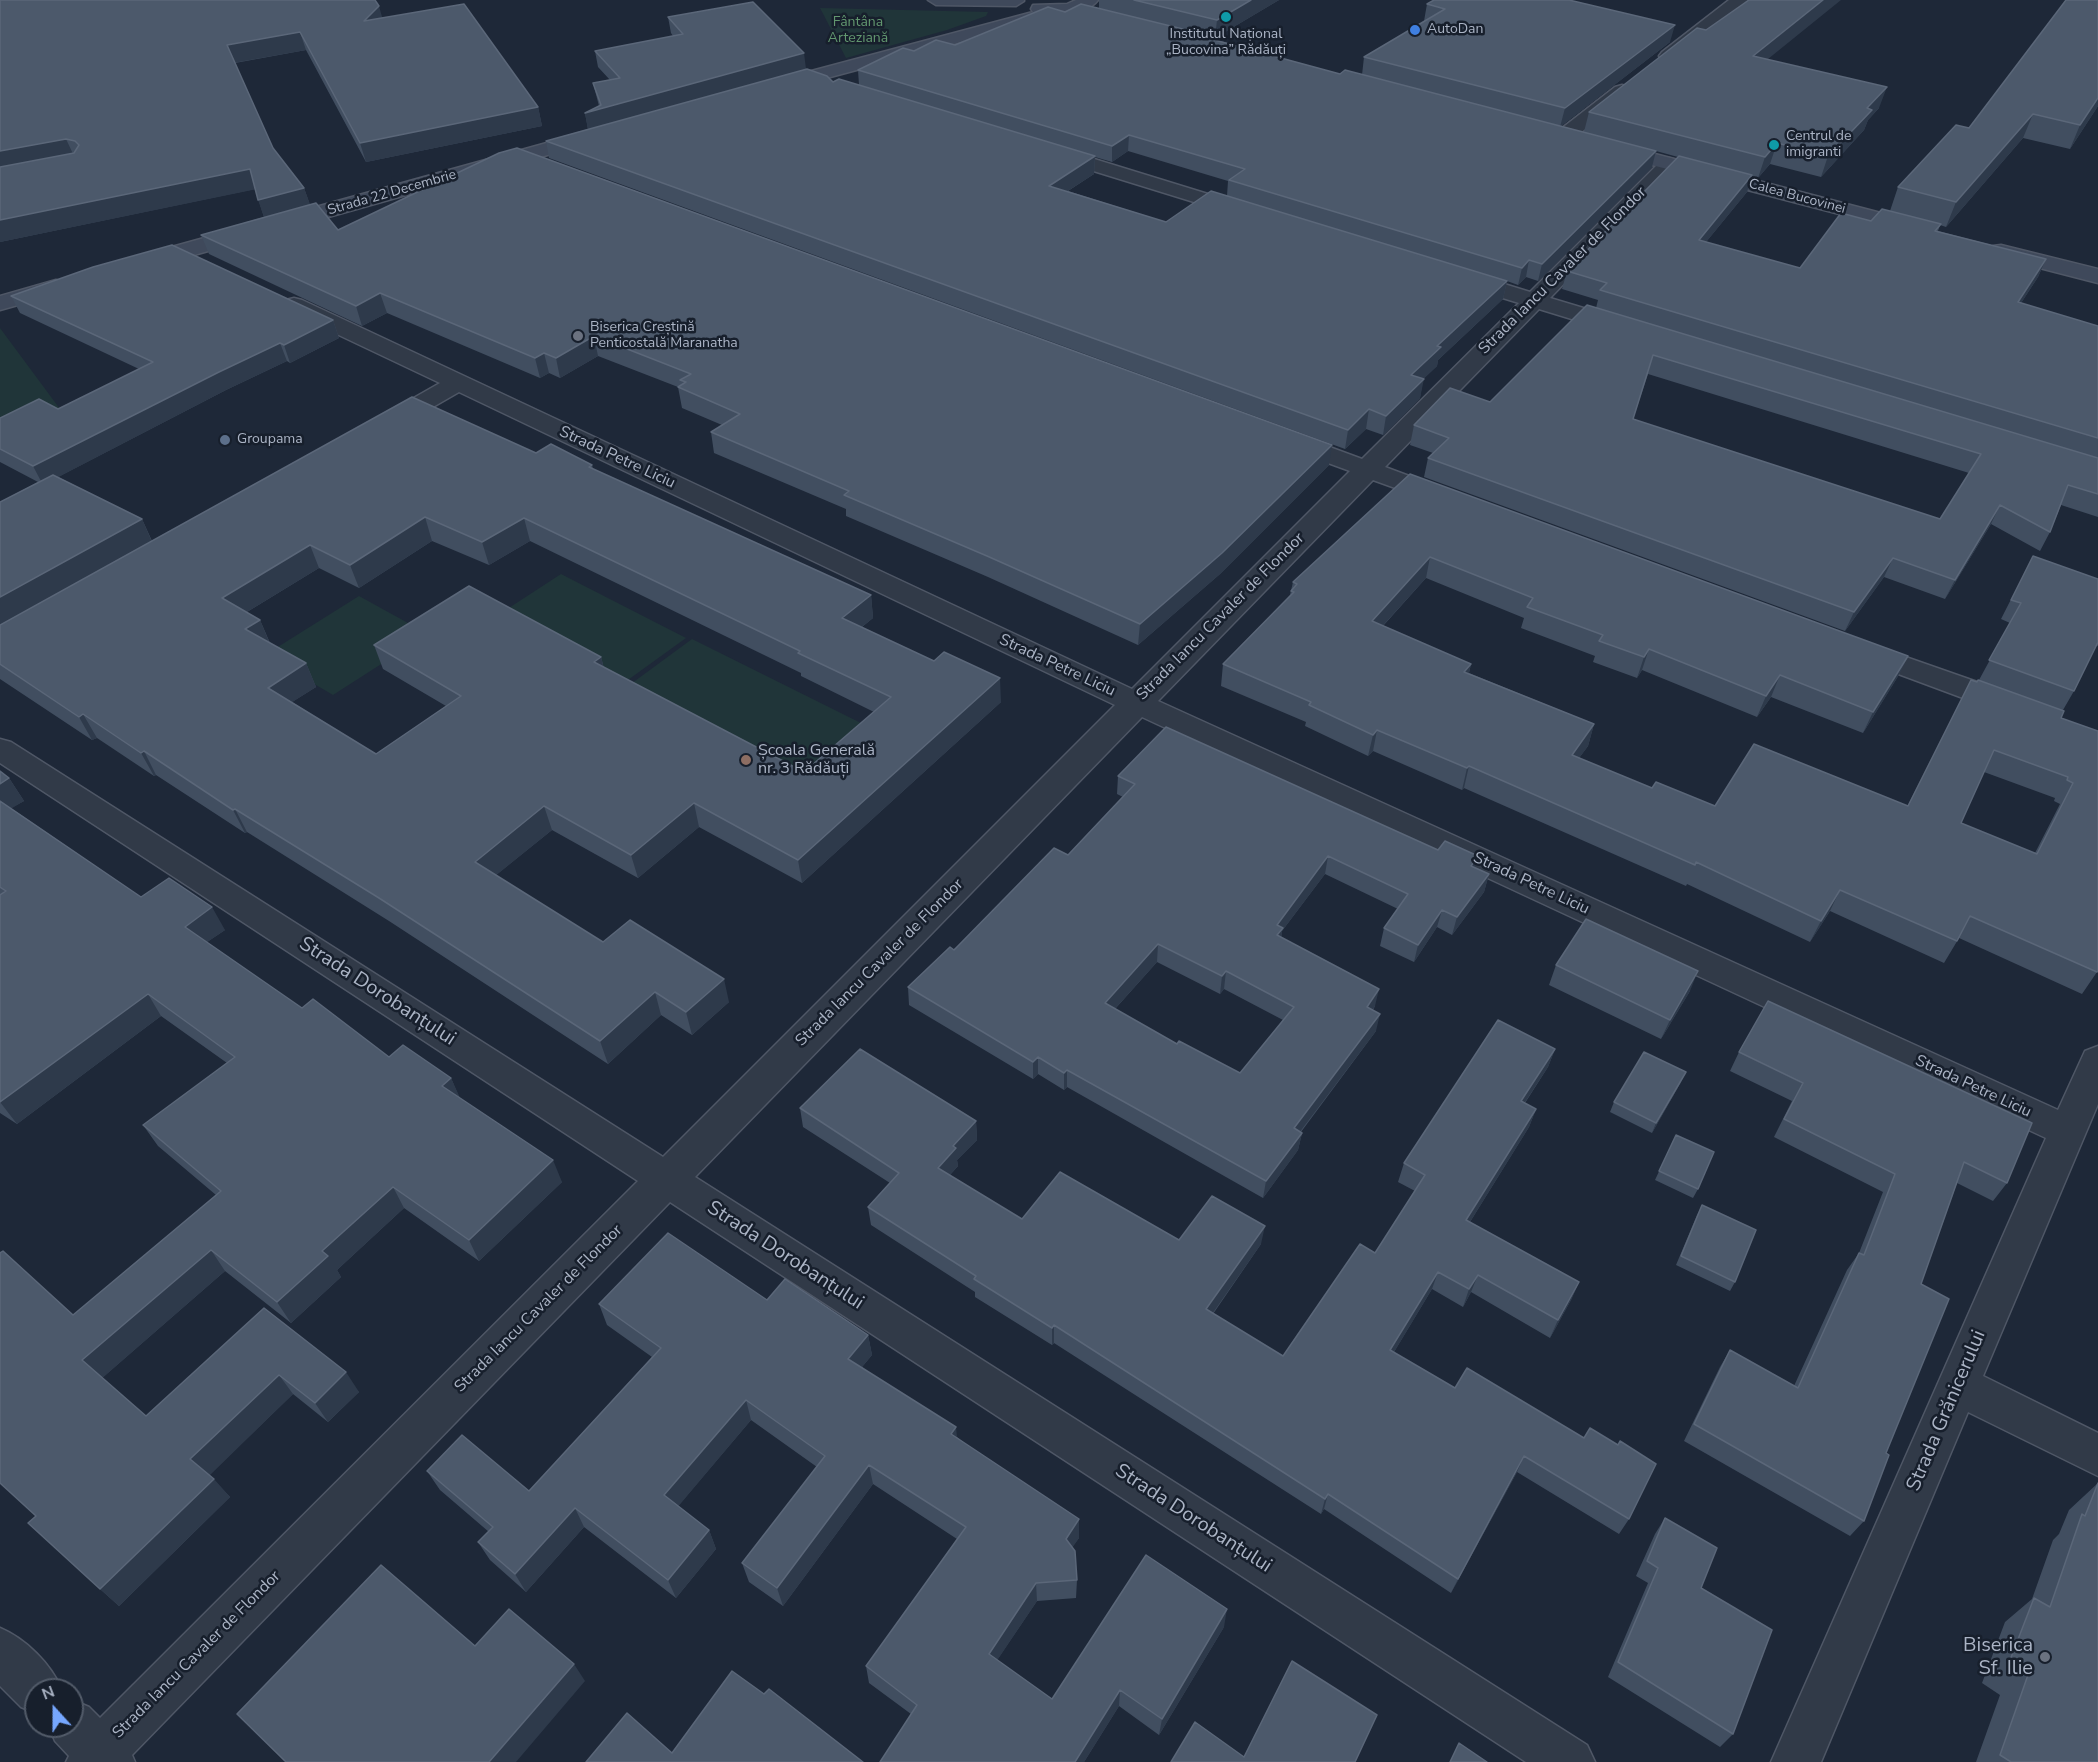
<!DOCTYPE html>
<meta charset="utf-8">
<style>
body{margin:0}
#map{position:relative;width:2098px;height:1762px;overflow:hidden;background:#1e2838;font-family:"Nunito Sans",sans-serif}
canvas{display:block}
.north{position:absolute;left:24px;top:1678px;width:60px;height:60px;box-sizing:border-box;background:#171f2c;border:2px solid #525b69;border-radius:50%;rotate:339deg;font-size:16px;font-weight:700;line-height:24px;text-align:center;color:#abb4c5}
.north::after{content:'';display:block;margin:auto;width:21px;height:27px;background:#76a7ff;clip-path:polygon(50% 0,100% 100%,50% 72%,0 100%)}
</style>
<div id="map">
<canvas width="2098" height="1762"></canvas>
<div class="north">N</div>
</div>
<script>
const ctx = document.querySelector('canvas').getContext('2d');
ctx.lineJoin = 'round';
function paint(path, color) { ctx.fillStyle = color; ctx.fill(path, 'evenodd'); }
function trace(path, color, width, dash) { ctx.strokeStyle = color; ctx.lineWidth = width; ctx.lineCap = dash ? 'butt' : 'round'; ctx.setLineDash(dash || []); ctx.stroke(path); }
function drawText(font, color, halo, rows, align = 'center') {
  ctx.font = font + ' "Nunito Sans",sans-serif'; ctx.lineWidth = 5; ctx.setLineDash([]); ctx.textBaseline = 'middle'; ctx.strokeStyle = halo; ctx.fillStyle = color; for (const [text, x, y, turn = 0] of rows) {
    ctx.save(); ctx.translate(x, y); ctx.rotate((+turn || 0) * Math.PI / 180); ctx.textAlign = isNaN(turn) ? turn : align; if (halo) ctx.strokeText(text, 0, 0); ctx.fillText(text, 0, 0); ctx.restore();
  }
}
paint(new Path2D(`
 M820,8L988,12L986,16L947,30L846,58Z
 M0,328L60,409L0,438Z
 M561,574L686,638L621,685L495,617Z
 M359,596L428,634L333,695L265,655Z
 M692,639L873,729L807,786L624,689Z`), '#203539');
const street = new Path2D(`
 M1729,0H1748L1674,60H1662L1659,56L1662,52Z
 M1622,85L1629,87L1631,91L1629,95L1571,140H1557L1554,136L1557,132L1615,87Z
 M1052,146L1250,207L1253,211L1250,215L1243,217L1236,215L1045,156L1042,152L1045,148Z
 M1669,158L1676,160L1679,164L1676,168L1550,298L1630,322L1633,327L1630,332L1622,334L1614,332L1539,309L1385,467L1452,492L1456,497L1452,502L1443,505L1434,502L1373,480L1158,701L2058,1110L2085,1051L2098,1046V1104L1983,1376L2098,1433V1476L1968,1412L1821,1762H1771L2046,1138L1142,717L695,1177L1587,1745L1595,1762H1526L670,1202L132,1755L135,1762H66L69,1756L55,1741L49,1726H72V1700L89,1707L100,1718L638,1181L0,763V739L11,742L663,1157L1115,705L459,392L393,430L384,432L375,430L372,425L375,420L440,383L286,310L283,305L286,300L294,298L302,300L1132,689L1350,471L1279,445L1276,440L1279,435L1288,433L1297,435L1362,459L1519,303L1454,283L1451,278L1454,273L1462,271L1530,292L1662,160Z
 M1860,641L2020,697L2024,704L2020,711L2009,714L1998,711L1850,656L1846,650L1850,644Z
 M0,1628C26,1639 51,1664 62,1690H36V1713L21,1707L0,1686Z`);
const secondary = new Path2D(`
 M928,0H1024V1L1016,6L936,5Z
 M1076,0H1098C1089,12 1070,14 1056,14L1054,17L782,90H770L767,86L770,82L1033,12L1031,9L1033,5L1067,4Z
 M590,131L597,133L600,137L597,141L148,268L140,269L132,268L129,263L132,258Z
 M1609,142L1923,224L1926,228L1923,232L1916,234L1602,152L1599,148L1602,144Z
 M2001,245L2098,269V283L1993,256L1990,251L1993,246Z
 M56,280L64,282L67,287L64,292L0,310V296Z`);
trace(street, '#4f5766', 3);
trace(secondary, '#4f5766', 3);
paint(street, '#313a48');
paint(secondary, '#3f495b');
paint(new Path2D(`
 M0,0L382,18L538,107L542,126L366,162L306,50L235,63L273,148L304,188L310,205L338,230L1329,465L1220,574L1138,645L988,577L846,516V509L714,453L711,432L722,425L682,408L678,387L598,356L560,378L549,373L540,378L387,313L362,326L209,254L201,235L264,217L255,189L0,242Z
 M1099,0H1279L1215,38L1199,34V35L1340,74L1362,75L1364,57L1424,21L1427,4L1576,2L1670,42L1561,126L1584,132L1589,112L1768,59L1879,108L1868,120L1864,130L1821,177L1770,164L1758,178L1752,176L1747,192L1706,242L1800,268L1871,221L1890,211L1898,187L1969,128L2098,0V106L2070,149L2023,138L1946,227L1940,225L1938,231L2046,259L2038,277L2021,303L2098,326V517L2061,505L2050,532L2040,551L1991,524L1945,599L1884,577L1845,631L1424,477L1428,458L1433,453L1410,445L1414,425L1490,402L1596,308L1598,300L1562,289L1567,271L1678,157L1656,151L1652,167L1538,281L1526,277L1518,285L1507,281L1503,299L1438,360L1437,366L1423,379L1420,398L1383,435L1366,429L1345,449L549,158L546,141L588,129L585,113L599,106L593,83L610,80L598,67L595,51L673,36L671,33L668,17L806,69L833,82L859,85L858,70L914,51L955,45L1065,12L1099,8ZM1128,151L1228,181L1227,196L1166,222L1068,191L1094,174L1095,157L1112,162ZM1648,374L1969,473L1940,519L1633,419Z
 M11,296L333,320L339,338L290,363L287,361L226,390L58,477L142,519L152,541L536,453L592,465L593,469L871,595L873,618L862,627L1001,702L802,883L699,827L638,878L552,830L496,875L603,942L729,1002L692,1035L661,1015L608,1064L389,921L247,832L245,833L156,775L154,776L97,738L92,740L0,679V502L38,482L0,462V418L58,409L139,369L20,313ZM432,541L489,565L530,541L801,673V676L874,712L804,772L604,668L601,657L374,645L383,669L446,706L376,754L292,702L316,687L306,663L270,643L260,620L247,612L319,568L359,588Z
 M1410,474L1908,656L1897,678L1863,733L1771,697L1757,717L1642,670L1637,678L1593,662L1595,656L1521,628L1524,618L1426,578L1383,626L1471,664L1469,673L1594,724L1588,746L1579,758L1652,788L1715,806L1908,805L1971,680L1977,682L1979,680L2010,623L2001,619L2033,556L2098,579V646L2096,645L2074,691L2063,710L2061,718L2098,731L2097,972L2082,994L1959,938L1944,963L1830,911L1810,942L1687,884L1686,886L1464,788L1462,790L1373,751L1368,756L1305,726L1306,722L1221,686L1223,664L1290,595L1293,582ZM1984,772L2055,798L2054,801L2060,804L2035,853L1961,823Z
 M0,771L9,778L24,801L11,808L141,897L225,930L207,942L302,1008L389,1057L451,1078L459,1097L562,1182L479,1261L404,1208L337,1270L341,1277L291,1323L225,1271L102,1378L146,1416L264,1308L359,1392L328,1422L293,1394L209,1475L230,1497L119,1606L100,1589L36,1516L73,1315L216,1195L158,1146L143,1125L227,1063L161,1016L17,1124L0,1113Z
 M1118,776L1475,867L1489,874L1484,892L1452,935L1437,927L1414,962L1380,946L1384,928L1398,909L1325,874L1282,931L1281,938L1375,1006L1373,1010L1376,1031L1301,1132L1302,1133L1298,1150L1263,1198L1067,1087L1064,1090L1038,1074L1033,1079L909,1005L908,987L1068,855L1123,797L1117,794ZM1157,962L1220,994L1224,989L1283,1020L1240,1073L1177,1044L1115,1009Z
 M1556,965L1690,991L1661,1039L1549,985Z
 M1555,1049L1548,1067L1525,1103L1536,1109L1529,1127L1470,1222L1579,1282L1571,1300L1550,1338L1471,1292L1463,1307L1432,1289L1394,1352L1629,1519L1619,1534L1517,1472L1451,1593L1324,1509L1321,1514L1054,1343L1052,1345L975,1297V1292L871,1225L868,1207L890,1183L803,1127L800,1108L976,1121L977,1140L957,1160L958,1166L950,1175L1022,1219L1179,1240L1261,1244L1213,1314L1283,1356L1375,1253L1415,1191L1398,1182L1404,1163Z
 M1739,1052L2007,1183L1993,1201L1957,1183L1921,1284L1886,1453L1864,1521L1850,1536L1684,1441L1720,1367L1730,1350L1794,1386L1847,1270L1859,1253L1883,1192L1774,1137L1792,1101L1730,1071Z
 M1681,1082L1652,1133L1610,1112L1614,1102Z
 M1676,1135L1698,1189L1693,1198L1655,1180Z
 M1702,1205L1735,1282L1730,1291L1676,1265L1697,1215Z
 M767,1300L868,1335L872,1355L862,1367L957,1437L1079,1538L1072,1547L1077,1580L1076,1598L1037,1601L997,1660L1052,1699L1224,1627L1159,1735L1119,1706L1084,1762H880L911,1714L869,1683L866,1666L957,1539L873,1484L783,1606L749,1582L742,1563L817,1467L751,1420L678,1506L709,1530L716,1549L676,1598L584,1527L526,1592L490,1560L478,1542L489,1532L440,1490L427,1471L529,1491L652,1357L607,1325L599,1304Z
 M2098,1483V1762H1976L2000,1695L1982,1683L2005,1622L2032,1599L2053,1540L2059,1534L2069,1510Z
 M1665,1518L1701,1588L1733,1734L1720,1747L1608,1677L1648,1583L1636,1576L1655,1534Z`), '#414e60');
paint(new Path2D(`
 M1251,0H1279L1215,38L1217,20Z
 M1823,0H1841L1747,76L1753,56Z
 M379,6L384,24L364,21Z
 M1675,25L1670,42L1560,127L1565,108Z
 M300,32L306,50L233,63L227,45Z
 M804,53L806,69L588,130L585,113Z
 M1887,87L1879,108L1868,120L1864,130L1821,177L1828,156L1867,108Z
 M2098,98V106L2070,149L2080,125Z
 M538,107L542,126L366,162L360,143Z
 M2033,114L2023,138L1946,227L1956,202Z
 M1129,135L1128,151L1112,162V146Z
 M66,139L75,158L0,172V151Z
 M1777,143L1770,164L1758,178L1765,157Z
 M1656,151L1652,167L1538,281L1542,264Z
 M1095,156L1094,174L1049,203V186Z
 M250,169L257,189L0,242V220Z
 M1752,175L1747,192L1693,258L1699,240Z
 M304,188L311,207L265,220L258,200Z
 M2046,259L2038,277L2010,320L2018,302Z
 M1529,260L1526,277L1518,285L1522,268Z
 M1507,281L1503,299L1438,360L1437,366L1408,394L1411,375L1437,346Z
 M380,293L387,313L362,326L356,306Z
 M333,320L339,338L290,363L284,345Z
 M594,336L598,356L560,378L556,358Z
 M280,343L287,361L226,390L43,485L33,466L219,372Z
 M544,353L549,373L540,378L535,358Z
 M1424,379L1420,398L1383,435L1386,416Z
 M1369,409L1366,429L1345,449L1348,430Z
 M1332,445L1329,465L1220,574L1138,645L1140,624Z
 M2000,505L1991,524L1945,599L1955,580Z
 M425,517L432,541L359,588L350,565Z
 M524,518L530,541L489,565L482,542Z
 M142,519L152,542L0,627V597Z
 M310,545L319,568L232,621L222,598Z
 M1430,557L1426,578L1368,642L1372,621Z
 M1893,558L1884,577L1845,631L1854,612Z
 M871,595L873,618L844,641L842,618Z
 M260,620L270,644L245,629Z
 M1649,649L1642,670L1637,678L1644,657Z
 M1908,656L1897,678L1863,733L1873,712Z
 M601,657L607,681L594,662Z
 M306,663L316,687L278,711L268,688Z
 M1471,664L1466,685L1464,672Z
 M1780,675L1771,697L1757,717L1766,696Z
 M1000,678L1001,702L802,883L798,860Z
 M83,714L97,738L92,740L79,717Z
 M1594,724L1588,746L1565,777L1572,755Z
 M1377,730L1373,751L1368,756L1373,735Z
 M144,751L156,775L154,776L141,753Z
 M1469,766L1464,788L1462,790L1467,768Z
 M9,778L24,801L2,814L0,812V784Z
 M694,803L699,827L638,878L631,855Z
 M544,806L552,830L484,885L475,862Z
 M235,809L247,832L245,833L233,810Z
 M1328,856L1325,874L1282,931L1280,946L1274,953L1277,925Z
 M1478,856L1473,874L1471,866Z
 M1489,874L1484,892L1452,935L1457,917Z
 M1840,890L1830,911L1810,942L1821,921Z
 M212,907L225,930L197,949L185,927Z
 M1442,910L1437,927L1414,962L1418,945Z
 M1158,944L1157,962L1104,1021L1105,1003Z
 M1226,971L1224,989L1220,994L1222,976Z
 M1698,971L1690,991L1661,1039L1670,1020Z
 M724,979L729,1002L692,1035L686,1012Z
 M1379,989L1375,1006L1363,1024L1367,1007Z
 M655,992L661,1015L608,1064L600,1041Z
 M148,994L161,1016L17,1124L0,1102Z
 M1380,1014L1376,1031L1290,1145L1294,1128Z
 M1555,1049L1548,1067L1514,1119L1521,1101Z
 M1038,1057V1074L1033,1079V1062Z
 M1067,1070V1087L1064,1090V1073Z
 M1686,1072L1681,1082L1652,1133L1656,1123Z
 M451,1078L461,1100L442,1086Z
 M1536,1109L1529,1127L1460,1238L1466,1220Z
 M976,1121L977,1140L957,1160L958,1166L940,1186L938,1168L953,1146Z
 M1302,1133L1298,1150L1263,1198L1266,1181Z
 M553,1160L562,1182L479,1261L469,1240Z
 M393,1187L404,1208L337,1270L341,1277L291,1323L277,1302L322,1251Z
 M1265,1226L1261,1244L1203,1327L1206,1309Z
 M211,1250L225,1271L100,1380L82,1360Z
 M1438,1272L1432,1289L1385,1367L1390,1350Z
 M1478,1275L1471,1292L1463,1307L1469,1289Z
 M1579,1282L1571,1300L1550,1338L1558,1320Z
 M1054,1325V1343L1052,1345V1328Z
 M868,1335L872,1355L852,1379L848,1359Z
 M346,1372L359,1392L328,1422L315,1403Z
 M279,1375L293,1394L207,1478L190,1459Z
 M746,1400L751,1420L671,1515L664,1495Z
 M956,1427L958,1447L951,1434Z
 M1524,1456L1517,1472L1451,1593L1458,1579Z
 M869,1465L873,1484L783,1606L777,1588Z
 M214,1479L230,1497L119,1606L100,1589Z
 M1328,1494L1324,1509L1321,1514L1325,1499Z
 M575,1508L584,1527L526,1592L515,1574Z
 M1079,1519V1538L1066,1557V1539Z
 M709,1530L716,1549L676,1598L668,1580Z
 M1036,1583L1037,1601L990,1671L989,1654Z
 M1227,1609L1224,1627L1159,1735L1162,1719Z
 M574,1664L585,1681L516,1762H489Z
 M1120,1690L1119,1706L1084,1762H1075Z`), '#2e3a4b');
const building = new Path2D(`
 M0,0H375L379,6L364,21L464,4L538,107L360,143L300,32L227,45L273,148L304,188L258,200L250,169L0,220V167L74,153L79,145L75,141L66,139L0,151Z
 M1134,0H1251L1217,20Z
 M1434,0H1569L1675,25L1565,108L1364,57L1445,9L1427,4Z
 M1749,0H1823L1753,56L1887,87L1867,108L1872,110L1828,156L1777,143L1765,157L1589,112L1697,28L1706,30Z
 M2066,0H2098V98L2080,125L2033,114L1956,202L1898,187L1956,125L1969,128Z
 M753,2L804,53L585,113L601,105L593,83L620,78L595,51L683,34L668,17Z
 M1081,4L1199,33L1196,35L1340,74L1345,70L1656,151L1542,264L1529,260L1522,268L1229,180L1245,169L1129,135L1112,146L858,70L903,48L914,51L936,40L955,45L1048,7L1065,12Z
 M807,69L827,76L833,82L839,79L1095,156L1049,186L1166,222L1211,191L1507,281L1437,346L1441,347L1411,375L1424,379L1386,416L1369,409L1348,430L546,141Z
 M517,148L1332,445L1222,553L1140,624L987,556L844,495L849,491L711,432L740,414L678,387L686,382L680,380L691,374L594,336L556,358L544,353L535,358L380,293L356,306L201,235L316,203L338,230L499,153Z
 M1679,156L1752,175L1699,240L1800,268L1841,213L1871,221L1882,209L1941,224L1935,231L2046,259L2018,302L2098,326V438L1600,290L1607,283L1567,271Z
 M172,245L333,320L284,345L280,343L219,372L33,466L0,449V418L39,399L58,409L153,362L11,296L93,267Z
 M1587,305L2098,458V494L2068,485L2050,532L2000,505L1955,580L1893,558L1854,612L1428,458L1449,438L1414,425L1450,388L1490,402ZM1653,355L1981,454L1940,519L1633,419Z
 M412,397L536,453L551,444L592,465L589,467L871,595L842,618L934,661L944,652L1000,678L798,860L694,803L631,855L544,806L475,862L603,942L630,920L724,979L686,1012L655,992L600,1041L379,898L235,809L233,810L144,751L141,753L83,714L79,717L0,664V625ZM425,517L482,542L524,518L800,651L798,653L891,697L804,772L594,662L601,657L469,586L374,645L461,696L376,754L268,688L306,663L245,629L260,620L222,598L310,545L350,565Z
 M1410,474L1908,656L1873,712L1780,675L1766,696L1649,649L1644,657L1599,641L1603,635L1527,607L1533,598L1430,557L1372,621L1471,664L1464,672L1594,724L1572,755L1652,788L1656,782L1715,806L1754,744L1908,806L1971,680L1977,682L1978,680L2064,711L2061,718L2098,731V971L2097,972L1970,916L1957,941L1840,890L1821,921L1696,862L1695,865L1469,766L1467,768L1377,730L1373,735L1309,705L1311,702L1223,664L1294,592L1291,591L1297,584L1293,582ZM1994,750L2068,777L2067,780L2073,783L2037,854L1961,823Z
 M53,475L142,519L0,597V502Z
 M2033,556L2098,579V642L2074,691L1989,660L2021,603L2011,600Z
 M1166,727L1438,850L1445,841L1478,856L1471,866L1489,874L1457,917L1442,910L1418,945L1384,928L1408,894L1328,856L1277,925L1283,928L1277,935L1379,989L1367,1007L1380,1014L1294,1128L1302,1133L1266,1181L1067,1070L1064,1073L1038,1057L1033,1062L908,987L950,947L954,950L1054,848L1068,855L1135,784L1118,776ZM1158,944L1222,976L1226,971L1294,1007L1240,1073L1179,1041L1177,1044L1105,1003Z
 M0,771L9,778L0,784Z
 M0,801L141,897L169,878L212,907L185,927L302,1008L313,999L389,1057L403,1045L451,1078L442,1086L553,1160L469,1240L393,1187L322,1251L328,1256L277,1302L211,1250L82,1360L146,1416L264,1308L346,1372L315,1403L279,1375L190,1459L214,1479L100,1589L28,1523L36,1516L0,1483V1253L3,1251L73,1315L221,1191L143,1125L235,1057L148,994L0,1102V895L6,891L0,887Z
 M1586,919L1698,971L1670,1020L1556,965Z
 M1768,1001L2032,1123L2007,1183L1964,1162L1921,1284L1949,1299L1886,1453L1889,1455L1864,1521L1694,1424L1730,1350L1798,1388L1859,1253L1864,1255L1895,1174L1784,1119L1803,1083L1739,1052Z
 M1498,1020L1555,1049L1521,1101L1536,1109L1466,1220L1579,1282L1558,1320L1478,1275L1469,1289L1438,1272L1390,1350L1455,1388L1467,1368L1584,1438L1590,1428L1618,1445L1620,1441L1656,1464L1629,1519L1524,1456L1458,1579L1328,1494L1325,1499L1054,1325L1052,1328L974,1279L976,1276L868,1207L899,1173L800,1108L860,1049L976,1121L953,1146L956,1148L938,1168L1022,1219L1060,1172L1179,1240L1212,1196L1265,1226L1206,1309L1283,1356L1360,1244L1375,1253L1425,1175L1404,1163Z
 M1644,1052L1686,1072L1656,1123L1614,1102Z
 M1676,1135L1714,1152L1698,1189L1659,1171Z
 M1702,1205L1756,1230L1735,1282L1681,1256Z
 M668,1233L767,1300L785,1279L868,1335L848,1359L956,1427L951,1434L1079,1519L1066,1539L1075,1551L1077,1580L1036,1583L989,1654L1052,1699L1146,1555L1227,1609L1162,1719L1120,1690L1075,1762H880L917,1705L866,1666L966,1527L869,1465L777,1588L742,1563L825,1456L746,1400L664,1495L709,1530L668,1580L575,1508L515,1574L478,1542L493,1527L427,1471L462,1435L529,1491L661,1348L599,1304Z
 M2098,1483V1762H2011L2000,1755L2029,1672L2010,1660L2034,1598L2050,1607L2082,1514L2085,1516Z
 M1665,1518L1717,1548L1701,1588L1772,1630L1733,1734L1618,1662L1658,1568L1647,1561Z
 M381,1565L475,1646L509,1609L574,1664L489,1762H286L237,1714Z
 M1292,1661L1377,1715L1355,1762H1171L1195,1722L1244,1757Z
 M732,1671L764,1694L769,1689L863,1762H586L627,1713L672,1753Z
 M1459,1743L1487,1762H1450Z`);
paint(building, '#4c596b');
trace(building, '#5b6779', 1.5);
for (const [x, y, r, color] of [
 [1226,17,6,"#0f9aa8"],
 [1415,30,6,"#3f7fe0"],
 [1774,145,6,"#0f9aa8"],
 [578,336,6,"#6b7280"],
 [225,440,6,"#5c6f8a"],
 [746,760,6,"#8d6e63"],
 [2045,1657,6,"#6b7280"]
]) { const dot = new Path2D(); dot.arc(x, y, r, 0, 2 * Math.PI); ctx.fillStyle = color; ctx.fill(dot); trace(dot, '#171f2c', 2); }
drawText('14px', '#62976f', '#171f2c', [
 ["Fântâna",858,23],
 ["Arteziană",858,39]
]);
drawText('14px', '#abb4c5', '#171f2c', [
 ["AutoDan",1427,30],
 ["Institutul Național",1226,35,"center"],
 ["„Bucovina” Rădăuți",1226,51,"center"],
 ["Centrul de",1786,137],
 ["imigranti",1786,153],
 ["Biserica Creștină",590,328],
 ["Penticostală Maranatha",590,344],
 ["Groupama",237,440]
], 'left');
drawText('14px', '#abb4c5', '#171f2c', [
 ["Strada 22 Decembrie",392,193,-16],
 ["Calea Bucovinei",1797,197,15]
]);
drawText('16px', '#abb4c5', '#171f2c', [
 ["Strada Iancu Cavaler de Flondor",1563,271,-45],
 ["Strada Petre Liciu",617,458,25],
 ["Strada Iancu Cavaler de Flondor",1221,617,-45],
 ["Strada Petre Liciu",1057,666,25],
 ["Strada Petre Liciu",1531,884,25],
 ["Strada Iancu Cavaler de Flondor",880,963,-45],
 ["Strada Petre Liciu",1973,1087,25],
 ["Strada Iancu Cavaler de Flondor",539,1309,-45],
 ["Strada Iancu Cavaler de Flondor",197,1655,-45]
]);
drawText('16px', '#abb4c5', '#171f2c', [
 ["Școala Generală",758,751],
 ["nr. 3 Rădăuți",758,769]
], 'left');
drawText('20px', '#abb4c5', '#171f2c', [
 ["Strada Dorobanțului",377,992,33],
 ["Strada Dorobanțului",785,1256,33],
 ["Strada Grănicerului",1947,1411,-67],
 ["Strada Dorobanțului",1193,1519,33]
]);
drawText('20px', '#abb4c5', '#171f2c', [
 ["Biserica",2033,1646],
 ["Sf. Ilie",2033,1669]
], 'right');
</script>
